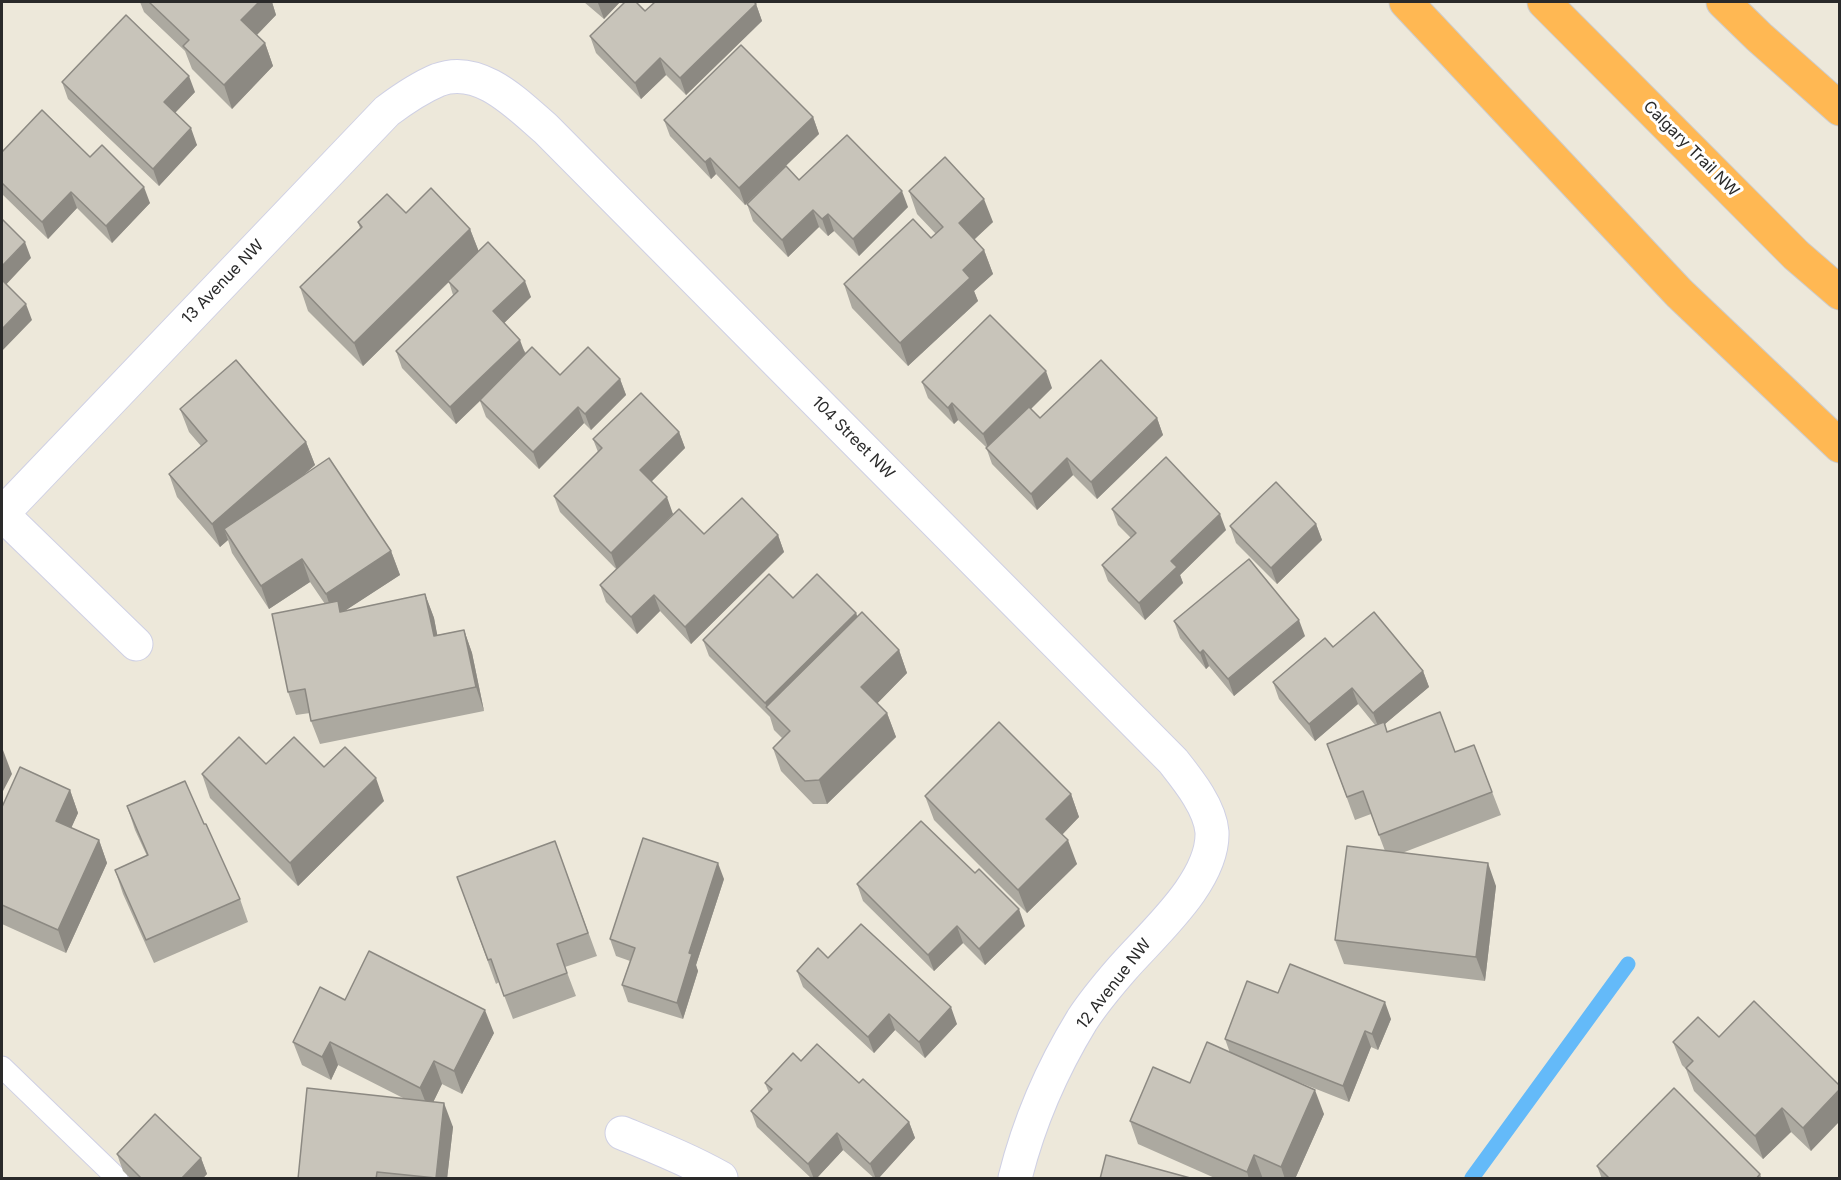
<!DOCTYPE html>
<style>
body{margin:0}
#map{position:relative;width:1841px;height:1180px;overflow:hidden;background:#ede8da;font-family:Inter,sans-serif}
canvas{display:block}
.frame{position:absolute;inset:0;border:3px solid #2a2a2a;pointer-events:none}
</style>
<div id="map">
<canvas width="1841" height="1180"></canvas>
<div class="frame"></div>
</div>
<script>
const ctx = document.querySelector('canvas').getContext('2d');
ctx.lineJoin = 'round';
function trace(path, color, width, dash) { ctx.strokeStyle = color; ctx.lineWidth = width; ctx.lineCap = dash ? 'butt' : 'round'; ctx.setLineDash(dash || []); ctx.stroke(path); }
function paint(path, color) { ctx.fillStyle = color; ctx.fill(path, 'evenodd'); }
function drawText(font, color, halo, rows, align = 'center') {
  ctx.font = font + ' Inter,sans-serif'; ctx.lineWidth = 6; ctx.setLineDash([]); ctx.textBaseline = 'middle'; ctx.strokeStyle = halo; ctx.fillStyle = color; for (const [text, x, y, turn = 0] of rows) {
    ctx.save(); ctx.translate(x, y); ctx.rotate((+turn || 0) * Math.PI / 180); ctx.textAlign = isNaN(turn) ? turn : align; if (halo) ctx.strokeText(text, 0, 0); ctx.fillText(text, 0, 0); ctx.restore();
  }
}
trace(new Path2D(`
 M1472,1178L1628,964`), '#64baf9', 15);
const service = new Path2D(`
 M2,1067L117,1178`);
const minor = new Path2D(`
 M2,514L387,111C403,99 419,88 438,80C480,64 518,105 546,129L1173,761C1188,780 1210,807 1212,832C1214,882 1151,935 1121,970C1108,985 1093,1003 1082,1020C1052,1069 1029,1122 1015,1178
 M2,514L136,644
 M622,1133C656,1147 689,1160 721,1178`);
const motorway = new Path2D(`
 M1406,2L1679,293L1840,446
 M1544,2L1796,255L1840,293
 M1723,2L1759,37L1840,109`);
trace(service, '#cfd0e4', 23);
trace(minor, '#cfd0e4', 35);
trace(motorway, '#ccc', 35);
trace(service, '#fff', 21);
trace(minor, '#fff', 33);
trace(motorway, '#ffb853', 33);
paint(new Path2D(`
 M140,2H272L276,15L257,35L265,43L273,66L232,109L192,69L185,51L144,12Z
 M584,2H620L604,19Z
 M756,4L762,21L686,95L666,75L641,99L596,53L590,36L645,11Z
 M62,82L195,92L175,113L197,145L159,186L68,99Z
 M813,117L819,134L745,205L716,174L711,179L670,136L664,120Z
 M2,152L90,157L150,203L112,243L77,208L48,239L2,194Z
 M799,180L908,207L859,256L834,231L828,236L819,227L788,257L753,221L747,204Z
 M909,191L993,222L974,240L984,250L993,274L974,291L978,301L908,366L852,308L844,284L931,238L936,234L917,214Z
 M406,213L470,229L479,252L531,297L504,323L526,353L560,375L620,379L626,395L591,430L584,423L539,469L486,417L480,401L456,424L402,368L396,351L453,295L449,282L363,366L308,311L300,287L360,228L358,222Z
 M922,382L1052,388L1031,409L1040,418H1157L1163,435L1097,499L1073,475L1037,510L992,464L986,447L958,420L954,424L928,398Z
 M180,409L306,442L315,465L298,480L391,551L400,575L344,611L425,594L434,618L437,635L464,630L472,653L484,711L320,744L311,721L310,713L296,715L288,692L325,604L310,582L269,609L232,553L228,540L220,547L177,497L169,474L201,446L189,432Z
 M679,432L685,448L651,482L673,514L624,562L704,534L778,535L784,552L691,644L660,611L637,634L606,602L600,585L617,570L560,512L554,496L598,452L593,439Z
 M1112,509L1226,530L1180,575L1183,583L1145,620L1108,581L1102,565L1131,538L1118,525Z
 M1316,524L1322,540L1277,584L1236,543L1230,526Z
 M793,598L856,613L857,617L899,650L907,673L877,703L887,713L896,737L827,804H813L781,771L773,748L782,738L774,730L770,717L709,656L703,640Z
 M1174,621L1305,636L1234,696L1209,666L1206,669L1180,638Z
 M1333,647L1423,671L1429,687L1385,724L1387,732L1455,752L1474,745L1501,815L1402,853L1496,886L1485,981L1344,964L1335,940L1385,851L1371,814L1355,820L1327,744L1375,725L1358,704L1315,741L1279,699L1273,682Z
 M266,764L324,767L384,801L298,886L210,798L202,774Z
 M70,790L78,813L71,828L99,840L107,863L66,953L2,924V807Z
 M1071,794L1079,817L1062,835L1077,864L1027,913L934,820L925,796Z
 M127,806L204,824L240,899L248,922L154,963L123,894L115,870L147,856L135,830Z
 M555,841L597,956L565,967L576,996L513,1019L499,982L496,984L457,877Z
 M724,879L696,965L698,971L683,1019L628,1002L622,985L630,961L616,956L610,939Z
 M857,884L1025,926L985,965L963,943L934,971L863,901Z
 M828,958L957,1024L925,1058L895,1030L874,1053L803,987L797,971Z
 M1278,993L1391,1019L1378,1050L1371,1047L1349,1102L1278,1074L1324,1114L1295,1179H1217L1138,1144L1130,1121L1190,1083L1230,1053L1225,1039Z
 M345,1000L494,1033L462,1094L442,1084L433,1102L453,1127L447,1179H298L405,1099L338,1065L331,1080L302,1065L293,1042Z
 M1719,1037L1839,1085L1811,1151L1791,1132L1763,1159L1694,1091L1686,1069L1682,1065L1673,1042Z
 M801,1061L859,1083L909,1122L915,1138L878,1179H875L843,1150L816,1179H812L757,1127L751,1111L769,1093L765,1083Z
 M117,1154L201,1158L207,1174L202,1179H131L123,1171Z
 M1597,1166L1760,1174L1762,1179H1602Z`), '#aca9a0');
paint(new Path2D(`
 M259,2H272L276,15L249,43L241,20Z
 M599,2H620L604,19L598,3Z
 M756,4L762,21L686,95L680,78Z
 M265,43L273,66L232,109L224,85Z
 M660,58L666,75L641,99L635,83Z
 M189,76L195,92L170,118L164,102Z
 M813,117L819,134L745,205L739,188Z
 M191,128L197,145L159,186L153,169Z
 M710,158L716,174L711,179L705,162Z
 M144,187L150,203L112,243L106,226Z
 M902,191L908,207L859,256L853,239Z
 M71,192L77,208L48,239L42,222Z
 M984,199L993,222L967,246L959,223Z
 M813,210L819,227L788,257L782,240Z
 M828,214L834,231L828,236L822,219Z
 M470,229L479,252L363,366L354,343Z
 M25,242L31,258L2,289V266Z
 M984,250L993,274L974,291L978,301L908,366L900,343L963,270Z
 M525,281L531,297L499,328L493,311Z
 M26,304L32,320L2,351V329Z
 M520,340L526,356L456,424L450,407Z
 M1046,371L1052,388L989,450L983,434Z
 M620,379L626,395L591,430L585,414Z
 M952,403L958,420L954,424L948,408Z
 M578,407L584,423L539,469L533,452Z
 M1157,418L1163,435L1097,499L1091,482Z
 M679,432L685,448L646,487L640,470Z
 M306,442L315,465L230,539L224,529L228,540L220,547L212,524Z
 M1067,458L1073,475L1037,510L1031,494Z
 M667,497L673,514L617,570L611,553Z
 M1220,514L1226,530L1180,575L1183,583L1145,620L1139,603L1171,561Z
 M1316,524L1322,540L1277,584L1271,568Z
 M778,535L784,552L691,644L685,627Z
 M391,551L400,575L334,618L326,594Z
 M302,559L310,582L269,609L261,586Z
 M425,594L434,618L442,659L434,636Z
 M654,595L660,611L637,634L631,617Z
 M856,613L862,629L768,709L765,703Z
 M1299,620L1305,636L1234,696L1228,679Z
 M464,630L472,653L484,711L476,687Z
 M899,650L907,673L870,711L861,687Z
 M1203,650L1209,666L1206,669L1200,653Z
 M1423,671L1429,687L1379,729L1373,713Z
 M1352,688L1358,704L1315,741L1309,724Z
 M887,713L896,737L827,804L819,780Z
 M3,750L12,774L2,793V754Z
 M376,778L384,801L298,886L290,863Z
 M70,790L78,813L64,844L56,821Z
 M1071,794L1079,817L1055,842L1046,819Z
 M99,840L107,863L66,953L58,930Z
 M1068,840L1077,864L1027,913L1018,890Z
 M718,863L724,879L696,965L698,971L683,1019L677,1003L689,953Z
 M1488,863L1496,886L1485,981L1476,957Z
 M1019,909L1025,926L985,965L979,949Z
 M957,926L963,943L934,971L928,955Z
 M1385,1002L1391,1019L1378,1050L1372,1034Z
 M951,1007L957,1024L925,1058L919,1042Z
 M485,1010L494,1033L462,1094L454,1071Z
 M889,1014L895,1030L874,1053L868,1037Z
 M1365,1031L1371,1047L1349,1102L1343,1086Z
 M330,1042L338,1065L331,1080L322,1057Z
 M434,1061L442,1084L429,1111L420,1088Z
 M1315,1090L1324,1114L1295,1179H1285L1281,1167Z
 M1839,1090V1122L1811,1151L1803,1128Z
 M444,1103L453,1127L447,1179H436Z
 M1782,1108L1791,1132L1763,1159L1755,1136Z
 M909,1122L915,1138L878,1179H876L870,1164Z
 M837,1133L843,1150L816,1179H814L808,1164Z
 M1254,1155L1263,1179H1249L1247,1172Z
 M201,1158L207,1174L202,1179H181Z`), '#8c8982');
const building = new Path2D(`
 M149,2H259L241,20L265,43L224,85L183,46L189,40Z
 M625,2H636L645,11L655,2H754L756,4L680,78L660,58L635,83L590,36Z
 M126,15L189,76L164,102L191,128L153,169L62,82Z
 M741,45L813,117L739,188L710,158L705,162L664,120Z
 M42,110L90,157L102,145L144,187L106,226L71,192L42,222L2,183V152Z
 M847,135L902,191L853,239L828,214L822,219L813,210L782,240L747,204L786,166L799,180Z
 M945,157L984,199L959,223L984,250L963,270L970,278L900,343L844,284L913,219L931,238L943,227L909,191Z
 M431,188L470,229L354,343L300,287L362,227L358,222L387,194L406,213Z
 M2,219L25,242L2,266Z
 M488,242L525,281L493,311L520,340L450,407L396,351L458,291L448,281Z
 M2,280L26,304L2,329Z
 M990,315L1046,371L983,434L952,403L948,408L922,382Z
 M532,347L560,375L588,347L620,379L585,414L578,407L533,452L480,400Z
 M236,360L306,442L212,524L169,474L207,441L180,409Z
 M1101,360L1157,418L1091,482L1067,458L1031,494L986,448L1029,407L1040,418Z
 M641,393L679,432L640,470L667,497L611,553L554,496L602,448L593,439Z
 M1166,457L1220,514L1171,561L1177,567L1139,603L1102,565L1136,533L1112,509Z
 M329,458L391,551L326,594L302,559L261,586L224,529Z
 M1276,482L1316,524L1271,568L1230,526Z
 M742,498L778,535L685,627L654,595L631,617L600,585L679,509L704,534Z
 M1249,559L1299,620L1228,679L1203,650L1200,653L1174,621Z
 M769,574L793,598L817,574L856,613L765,703L703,640Z
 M425,594L434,636L464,630L476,687L311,721L305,689L288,692L272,614L338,601L340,612Z
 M862,612L899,650L861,687L887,713L819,780L805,781L773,748L790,731L766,707Z
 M1374,612L1423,671L1373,713L1352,688L1309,724L1273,682L1325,638L1333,647Z
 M1440,712L1455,752L1474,745L1492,792L1379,835L1363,791L1347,797L1327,744L1384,722L1387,732Z
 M999,722L1071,794L1046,819L1068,840L1018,890L925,796Z
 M239,737L266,764L294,737L324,767L345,747L376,778L290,863L202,774Z
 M20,767L70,790L56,821L99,840L58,930L2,905V807Z
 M185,781L204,824H206L240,899L146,940L115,870L148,855L127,806Z
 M921,821L975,873L979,869L1019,909L979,949L957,926L928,955L857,884Z
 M643,838L718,863L689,953L692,954L677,1003L622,985L635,948L610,939Z
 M555,841L588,933L557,944L567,973L504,996L491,959L488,960L457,877Z
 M1347,846L1488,863L1476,957L1335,940Z
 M861,924L951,1007L919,1042L889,1014L868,1037L797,971L818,948L828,958Z
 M369,951L485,1010L454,1071L434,1061L420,1088L330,1042L322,1057L293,1042L320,987L345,1000Z
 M1290,964L1385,1002L1372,1034L1365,1031L1343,1086L1225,1039L1247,981L1278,993Z
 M1754,1001L1839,1085V1090L1803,1128L1782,1108L1755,1136L1686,1068L1693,1061L1673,1042L1698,1017L1719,1037Z
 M1207,1042L1315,1090L1281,1167L1254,1155L1247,1172L1130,1121L1153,1067L1190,1083Z
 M817,1044L859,1083L863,1079L909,1122L870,1164L837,1133L808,1164L751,1111L772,1089L765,1083L793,1053L801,1061Z
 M307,1088L444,1103L436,1178L377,1172L376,1179H298Z
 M1674,1088L1760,1174L1756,1179H1610L1597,1166Z
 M155,1114L201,1158L181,1179H142L117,1154Z
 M1106,1155L1194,1179H1100Z`);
paint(building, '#c8c4ba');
trace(building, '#8c8982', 1.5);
drawText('16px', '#2a2a2a', '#fff', [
 ["Calgary Trail NW",1691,149,45],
 ["13 Avenue NW",223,282,-46],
 ["104 Street NW",853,438,45],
 ["12 Avenue NW",1114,984,-52]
]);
</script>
